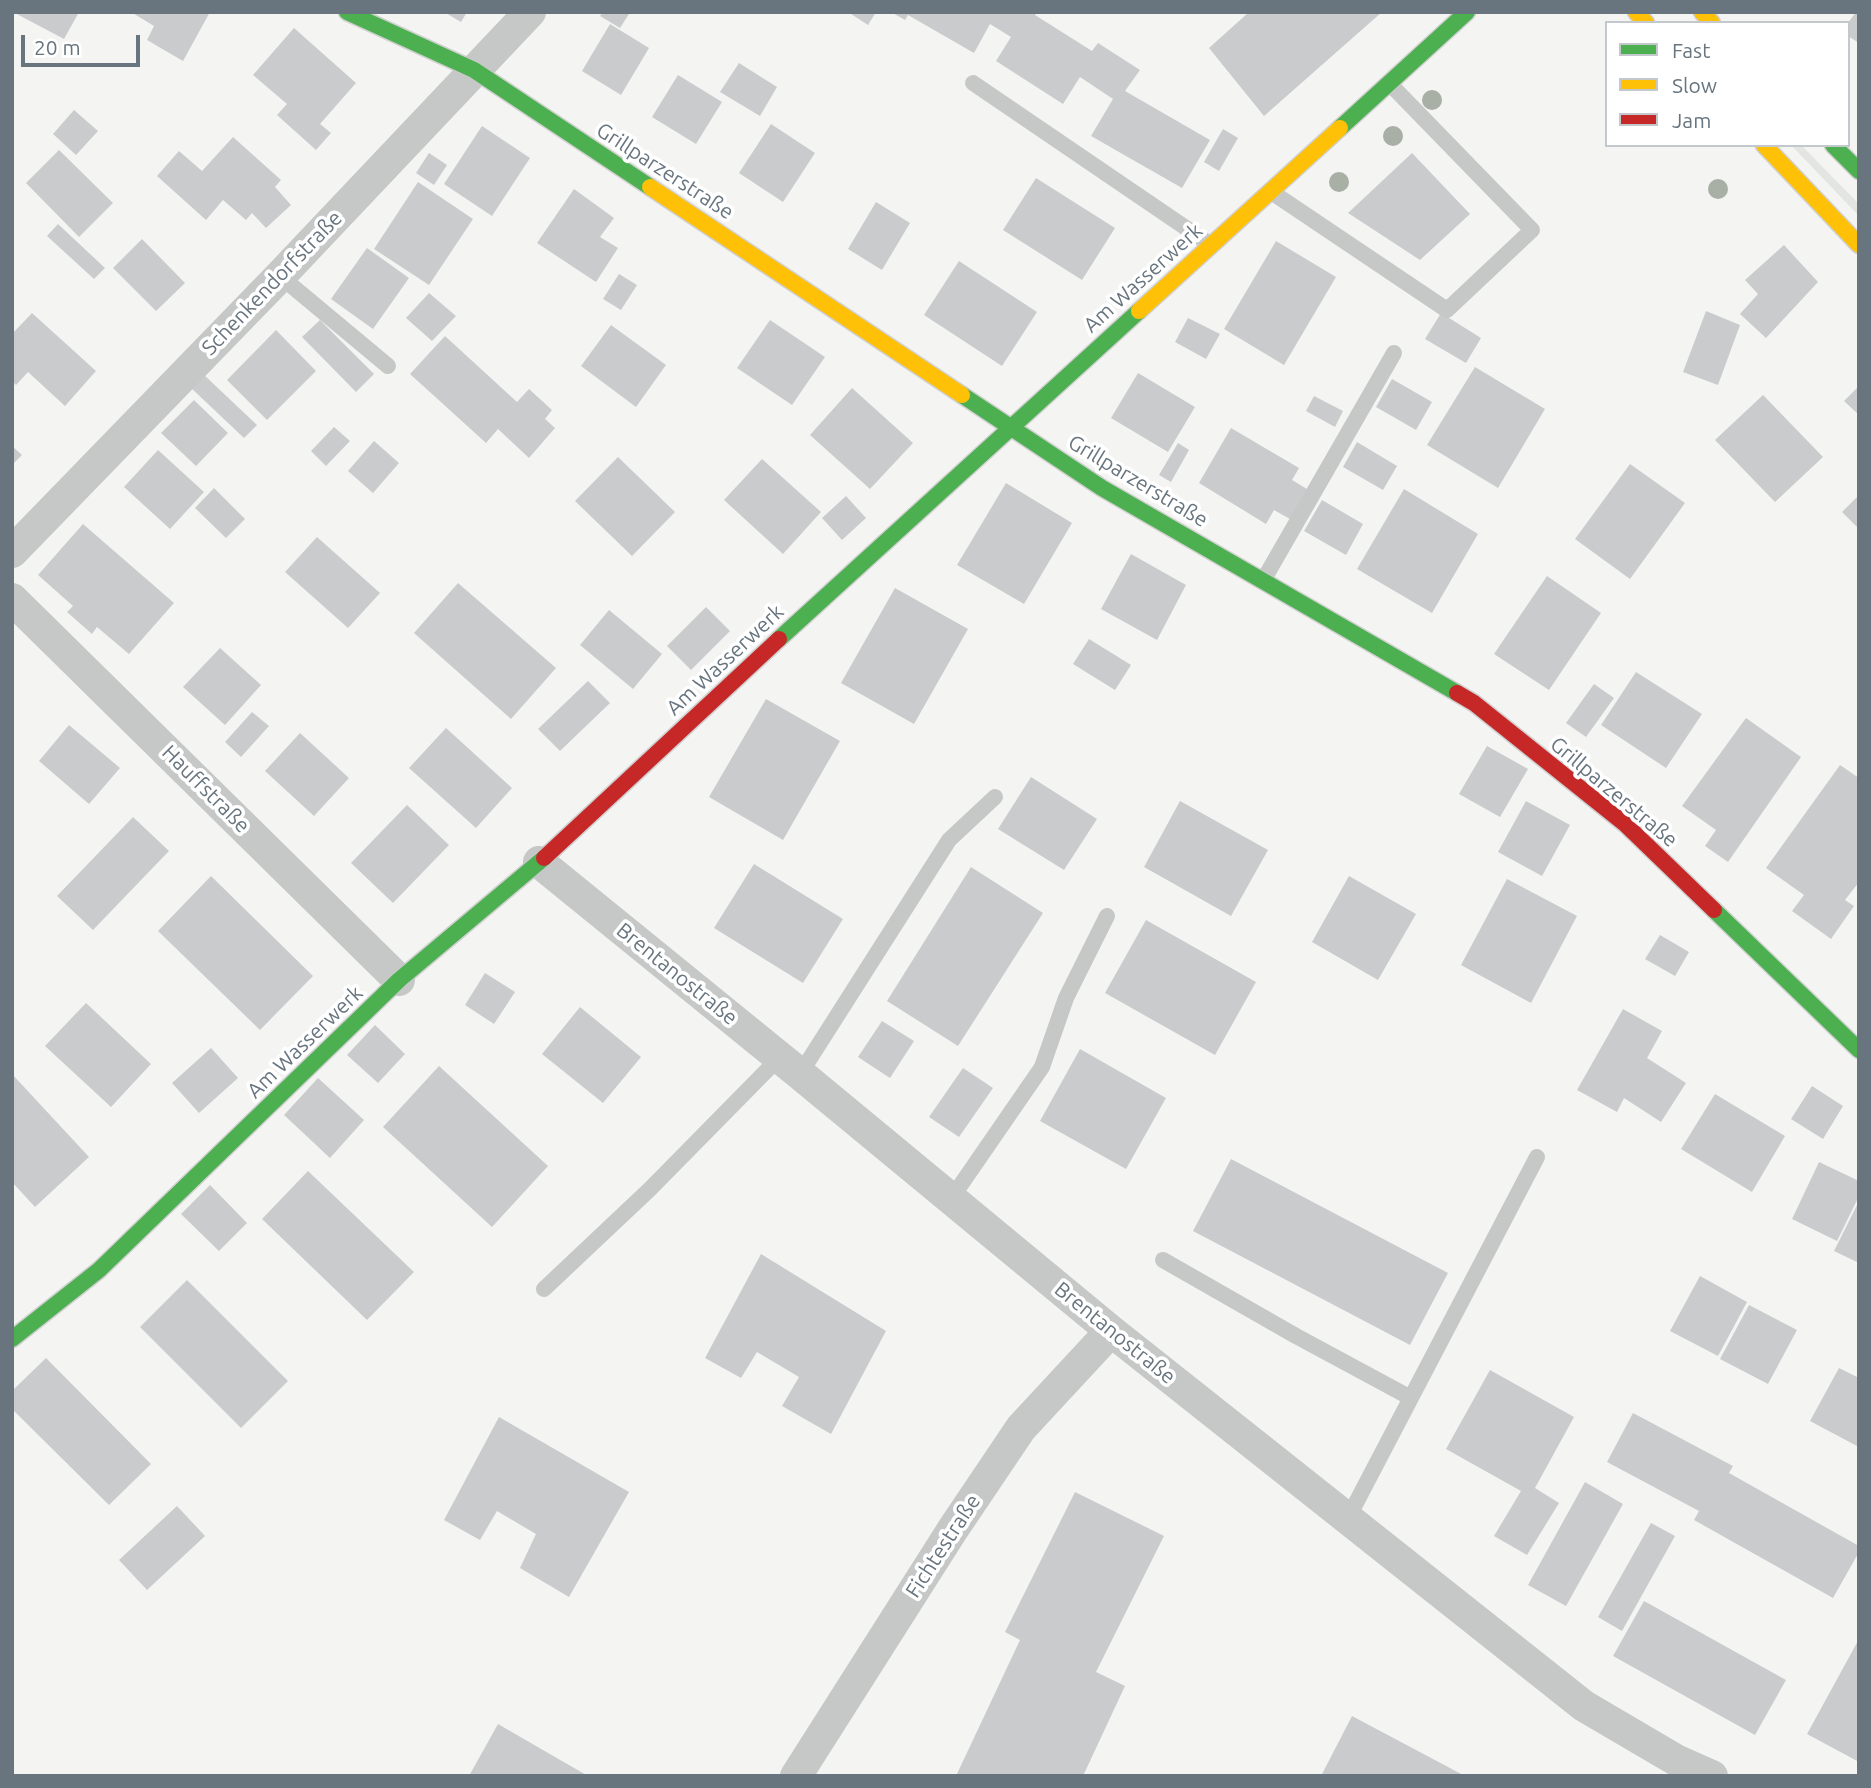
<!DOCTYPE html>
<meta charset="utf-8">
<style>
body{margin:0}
#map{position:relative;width:1871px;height:1788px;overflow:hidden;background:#f4f4f3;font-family:Ubuntu,sans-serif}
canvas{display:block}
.frame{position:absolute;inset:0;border:14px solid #68757f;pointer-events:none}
.legend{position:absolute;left:1605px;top:21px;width:245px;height:126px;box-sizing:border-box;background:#fff;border:2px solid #c3c8cc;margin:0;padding:9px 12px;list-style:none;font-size:21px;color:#68757f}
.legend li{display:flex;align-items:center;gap:14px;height:35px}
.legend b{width:35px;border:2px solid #c3c8cc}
.scale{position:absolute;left:21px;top:35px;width:119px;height:32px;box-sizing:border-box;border:4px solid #68757f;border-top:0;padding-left:9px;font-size:21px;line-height:24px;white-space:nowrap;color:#68757f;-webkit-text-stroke:5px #fff;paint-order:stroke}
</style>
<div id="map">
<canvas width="1871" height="1788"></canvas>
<div class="frame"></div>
<ul class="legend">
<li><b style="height:9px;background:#4caf50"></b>Fast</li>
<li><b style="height:9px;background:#ffc107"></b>Slow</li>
<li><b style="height:9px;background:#c62828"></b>Jam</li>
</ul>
<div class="scale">20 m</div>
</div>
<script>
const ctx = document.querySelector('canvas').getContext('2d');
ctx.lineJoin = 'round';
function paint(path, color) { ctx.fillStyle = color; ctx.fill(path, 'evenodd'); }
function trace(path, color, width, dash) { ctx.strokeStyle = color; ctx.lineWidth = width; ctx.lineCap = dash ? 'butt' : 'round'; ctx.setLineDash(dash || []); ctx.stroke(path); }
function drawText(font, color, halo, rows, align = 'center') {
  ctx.font = font + ' Ubuntu,sans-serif'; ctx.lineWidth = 7; ctx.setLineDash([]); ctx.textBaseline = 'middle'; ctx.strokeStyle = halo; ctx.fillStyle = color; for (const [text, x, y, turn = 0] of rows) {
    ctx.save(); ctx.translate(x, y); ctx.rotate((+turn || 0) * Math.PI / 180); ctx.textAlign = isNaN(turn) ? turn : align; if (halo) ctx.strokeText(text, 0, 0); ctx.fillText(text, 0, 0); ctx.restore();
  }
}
paint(new Path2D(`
 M1791,145H1801L1859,204V216Z`), '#e3e5e1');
paint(new Path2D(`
 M13,12H79L64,39Z
 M131,12H210L183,61L147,40L154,26Z
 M444,12H467L461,22Z
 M603,12H626L629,14L620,28L600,16Z
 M848,12H876L868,25Z
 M891,12H1037L1035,15L1092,51L1098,43L1140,70L1125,91L1210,140L1182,188L1091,136L1113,99L1080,77L1063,104L996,61L1011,37L990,24L974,53L908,15L905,20Z
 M1249,12H1382L1264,116L1209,48Z
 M1856,12H1859V43L1848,36V23Z
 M610,24L649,48L621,95L582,71Z
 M294,28L356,83L320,124L331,133L316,150L277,115L287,104L253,75Z
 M739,63L777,87L760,116L720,92Z
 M678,75L722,102L696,144L652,117Z
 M74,110L98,131L76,155L53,134Z
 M771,124L815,153L783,202L739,173Z
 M482,126L530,158L492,216L444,184Z
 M1223,129L1238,138L1219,171L1204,162Z
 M233,137L281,180L275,187L291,205L266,228L252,213L246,220L223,200L206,220L157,176L179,151L202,171Z
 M59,150L113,203L79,237L26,183Z
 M429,153L447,165L434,185L416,173Z
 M1412,153L1470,214L1420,260L1348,213Z
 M1036,178L1115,228L1082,280L1003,230Z
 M418,182L473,219L429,285L374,249Z
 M574,189L614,218L600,237L618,248L596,282L537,243Z
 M876,202L910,223L882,270L848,249Z
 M58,224L105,268L94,279L47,236Z
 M142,239L185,283L156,311L113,268Z
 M1276,241L1336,277L1284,365L1224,329Z
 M1784,245L1818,282L1766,338L1740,314L1758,294L1745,280Z
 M367,248L409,278L373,329L331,299Z
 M959,261L1037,312L1002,366L924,315Z
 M619,274L637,285L621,310L603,299Z
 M429,293L456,316L432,341L406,318Z
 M1706,311L1740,325L1718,385L1683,372Z
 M32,313L96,371L65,406L28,372L16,385L12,381V334Z
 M1441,313L1481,338L1466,363L1425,339Z
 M1188,318L1220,334L1206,359L1175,342Z
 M320,320L374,374L356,392L302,337Z
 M770,320L825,357L792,405L737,368Z
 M611,325L666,365L636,407L581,366Z
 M276,330L316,371L267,420L227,380Z
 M445,336L517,402L529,389L552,410L545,419L555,428L529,458L498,429L486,443L410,374Z
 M1475,367L1545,409L1498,488L1427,445Z
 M202,373L257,425L244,438L189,386Z
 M1138,373L1195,407L1168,452L1111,418Z
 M1392,379L1432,402L1416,430L1376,407Z
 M1859,386V415L1844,401Z
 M852,388L913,443L870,489L810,435Z
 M1763,395L1823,457L1775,502L1715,440Z
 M1314,396L1343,411L1335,427L1306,411Z
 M194,400L228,433L196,466L161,433Z
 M334,427L350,441L326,466L311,451Z
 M1231,428L1299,468L1292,480L1307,489L1290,519L1274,510L1266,524L1199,483Z
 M374,441L399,463L373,493L348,471Z
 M1357,442L1397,466L1383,490L1343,467Z
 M1178,443L1189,450L1171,482L1159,475Z
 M12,446L22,455L12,465Z
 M158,450L204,492L170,529L124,487Z
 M618,457L675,512L632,556L575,501Z
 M762,459L821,512L783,554L724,500Z
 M1630,464L1685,503L1630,579L1575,539Z
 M1006,483L1072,523L1024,604L957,565Z
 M214,488L245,519L226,538L195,508Z
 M1404,489L1478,534L1432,613L1357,569Z
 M1859,495V529L1842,512Z
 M846,496L866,518L842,540L822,518Z
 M1322,500L1363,524L1346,555L1304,531Z
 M83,524L174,603L129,654L97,627L92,634L67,612L73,606L38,575Z
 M317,537L380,593L348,628L285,572Z
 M1131,554L1186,585L1157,640L1101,609Z
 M1547,576L1601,613L1549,690L1494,654Z
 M458,583L556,668L511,719L414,633Z
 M895,588L968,629L914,724L841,683Z
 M706,607L730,631L691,670L667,646Z
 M609,610L662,654L633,689L580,645Z
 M1089,639L1131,665L1115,690L1073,664Z
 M220,648L261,685L225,725L183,687Z
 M1636,672L1702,714L1666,768L1601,725Z
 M588,681L610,703L560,751L538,729Z
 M1594,684L1614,698L1586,737L1566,723Z
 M766,699L840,741L783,840L709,797Z
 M252,712L269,726L241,757L225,742Z
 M1746,718L1801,757L1728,862L1705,846L1716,830L1682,806Z
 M69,725L120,768L89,804L39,761Z
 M446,728L512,788L476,828L409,768Z
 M300,733L349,778L314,816L265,771Z
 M1487,746L1528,769L1500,817L1459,794Z
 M1840,765L1859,778V827L1857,830L1859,831V882L1845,900L1854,906L1831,939L1792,911L1804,895L1766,868Z
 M1031,777L1097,819L1064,870L998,829Z
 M1180,801L1268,850L1231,916L1144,867Z
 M1526,801L1570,825L1542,876L1498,852Z
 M407,805L449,845L393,903L351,863Z
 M133,817L169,851L93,930L57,896Z
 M754,864L843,919L803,983L714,928Z
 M971,867L1043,913L958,1046L887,1001Z
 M211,876L313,976L260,1030L158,931Z
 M1349,876L1416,914L1378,980L1312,942Z
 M1507,879L1577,916L1531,1003L1461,965Z
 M1146,920L1256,982L1215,1055L1105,993Z
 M1660,935L1689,952L1675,976L1645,959Z
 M485,973L515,992L494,1024L465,1005Z
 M86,1003L151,1064L111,1107L45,1046Z
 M580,1007L641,1057L603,1103L542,1054Z
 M1623,1009L1662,1031L1647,1058L1686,1083L1661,1122L1624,1098L1617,1112L1577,1090Z
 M882,1021L914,1041L890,1078L858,1057Z
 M375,1025L405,1054L378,1083L347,1055Z
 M211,1048L238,1078L199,1113L172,1083Z
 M1080,1049L1166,1098L1126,1169L1040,1121Z
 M439,1066L548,1166L492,1227L383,1127Z
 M963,1068L993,1088L959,1137L929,1117Z
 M12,1074L89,1157L35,1207L12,1182Z
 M318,1078L364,1120L330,1158L284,1115Z
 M1812,1086L1843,1106L1823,1139L1791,1119Z
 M1715,1094L1785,1136L1752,1192L1681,1149Z
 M1231,1159L1448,1273L1410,1345L1193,1231Z
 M1819,1162L1859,1181V1196L1837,1241L1792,1219Z
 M308,1171L414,1272L367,1320L262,1219Z
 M210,1185L247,1223L219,1251L181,1214Z
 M1859,1201V1263L1834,1251Z
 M761,1254L886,1331L831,1434L782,1406L799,1377L757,1352L741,1378L705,1358Z
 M1700,1276L1747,1302L1718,1356L1670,1331Z
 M187,1280L288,1381L241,1428L140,1327Z
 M1749,1305L1797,1330L1768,1384L1720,1359Z
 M46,1358L151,1464L109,1505L12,1409V1391Z
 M1839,1368L1859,1378L1857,1446L1810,1421Z
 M1490,1370L1574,1417L1535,1488L1559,1503L1527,1555L1494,1536L1521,1491L1446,1449Z
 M1633,1413L1733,1466L1729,1473L1859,1546V1552L1833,1598L1694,1520L1699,1511L1607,1462Z
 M499,1417L629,1492L569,1597L520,1568L536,1534L497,1511L480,1540L444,1520Z
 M1585,1482L1623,1504L1566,1606L1528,1585Z
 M1075,1492L1164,1536L1096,1672L1125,1686L1083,1776H956L1020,1640L1005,1632Z
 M177,1506L205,1536L147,1590L119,1560Z
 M1651,1523L1675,1536L1622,1631L1598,1617Z
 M1644,1601L1786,1680L1755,1735L1613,1656Z
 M1859,1639V1762L1807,1734Z
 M1352,1716L1465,1776H1321Z
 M498,1724L588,1776H469Z`), '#cacbcc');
const fast = new Path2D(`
 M347,12L474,70L650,187
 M1340,128L1467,12
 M1833,145L1859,171
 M962,395L1102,488L1457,693
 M779,639L1139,311
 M1714,910L1859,1050
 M12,1339L99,1270L399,980L544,858`);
const slow = new Path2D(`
 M1636,12L1646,23
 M1702,12L1712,23
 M1764,145L1859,245
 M650,187L962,395
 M1139,311L1340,128`);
const jam = new Path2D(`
 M1457,693L1474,703L1625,824L1714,910
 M544,858L779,639`);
trace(fast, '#d0d0d0', 19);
trace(slow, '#d0d0d0', 19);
trace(jam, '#d0d0d0', 19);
trace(new Path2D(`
 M973,83L1211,245
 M1270,191L1447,310L1532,230L1389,83
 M280,276L388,366
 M1264,579L1394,353
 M800,1074L949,840L995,797
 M951,1199L1042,1067L1066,998L1107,916
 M1163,1260L1296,1336L1411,1398
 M544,1289L650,1189L780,1057
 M1347,1520L1537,1157`), '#c6c8c8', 16);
trace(new Path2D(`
 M12,552L280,276L530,12
 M12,599L399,980
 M539,862L800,1074L1111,1331L1584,1706L1676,1760L1712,1776
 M796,1776L953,1529L1021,1428L1111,1331`), '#c6c8c8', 32);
trace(fast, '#4caf50', 16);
trace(slow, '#ffc107', 16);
trace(jam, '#c62828', 16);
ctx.fillStyle = '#a8afa5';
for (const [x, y] of [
 [1432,100],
 [1393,136],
 [1339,182],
 [1718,189]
]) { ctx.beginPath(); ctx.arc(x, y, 10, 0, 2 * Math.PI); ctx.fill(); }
drawText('21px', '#68757f', '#fff', [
 ["Grillparzerstraße",665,171,33],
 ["Am Wasserwerk",1143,278,-42],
 ["Schenkendorfstraße",272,283,-46],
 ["Grillparzerstraße",1138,481,31],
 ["Am Wasserwerk",725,660,-43],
 ["Hauffstraße",206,789,45],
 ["Grillparzerstraße",1614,792,40],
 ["Brentanostraße",677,974,39],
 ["Am Wasserwerk",305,1042,-44],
 ["Brentanostraße",1115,1333,39],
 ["Fichtestraße",943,1546,-57]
]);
</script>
